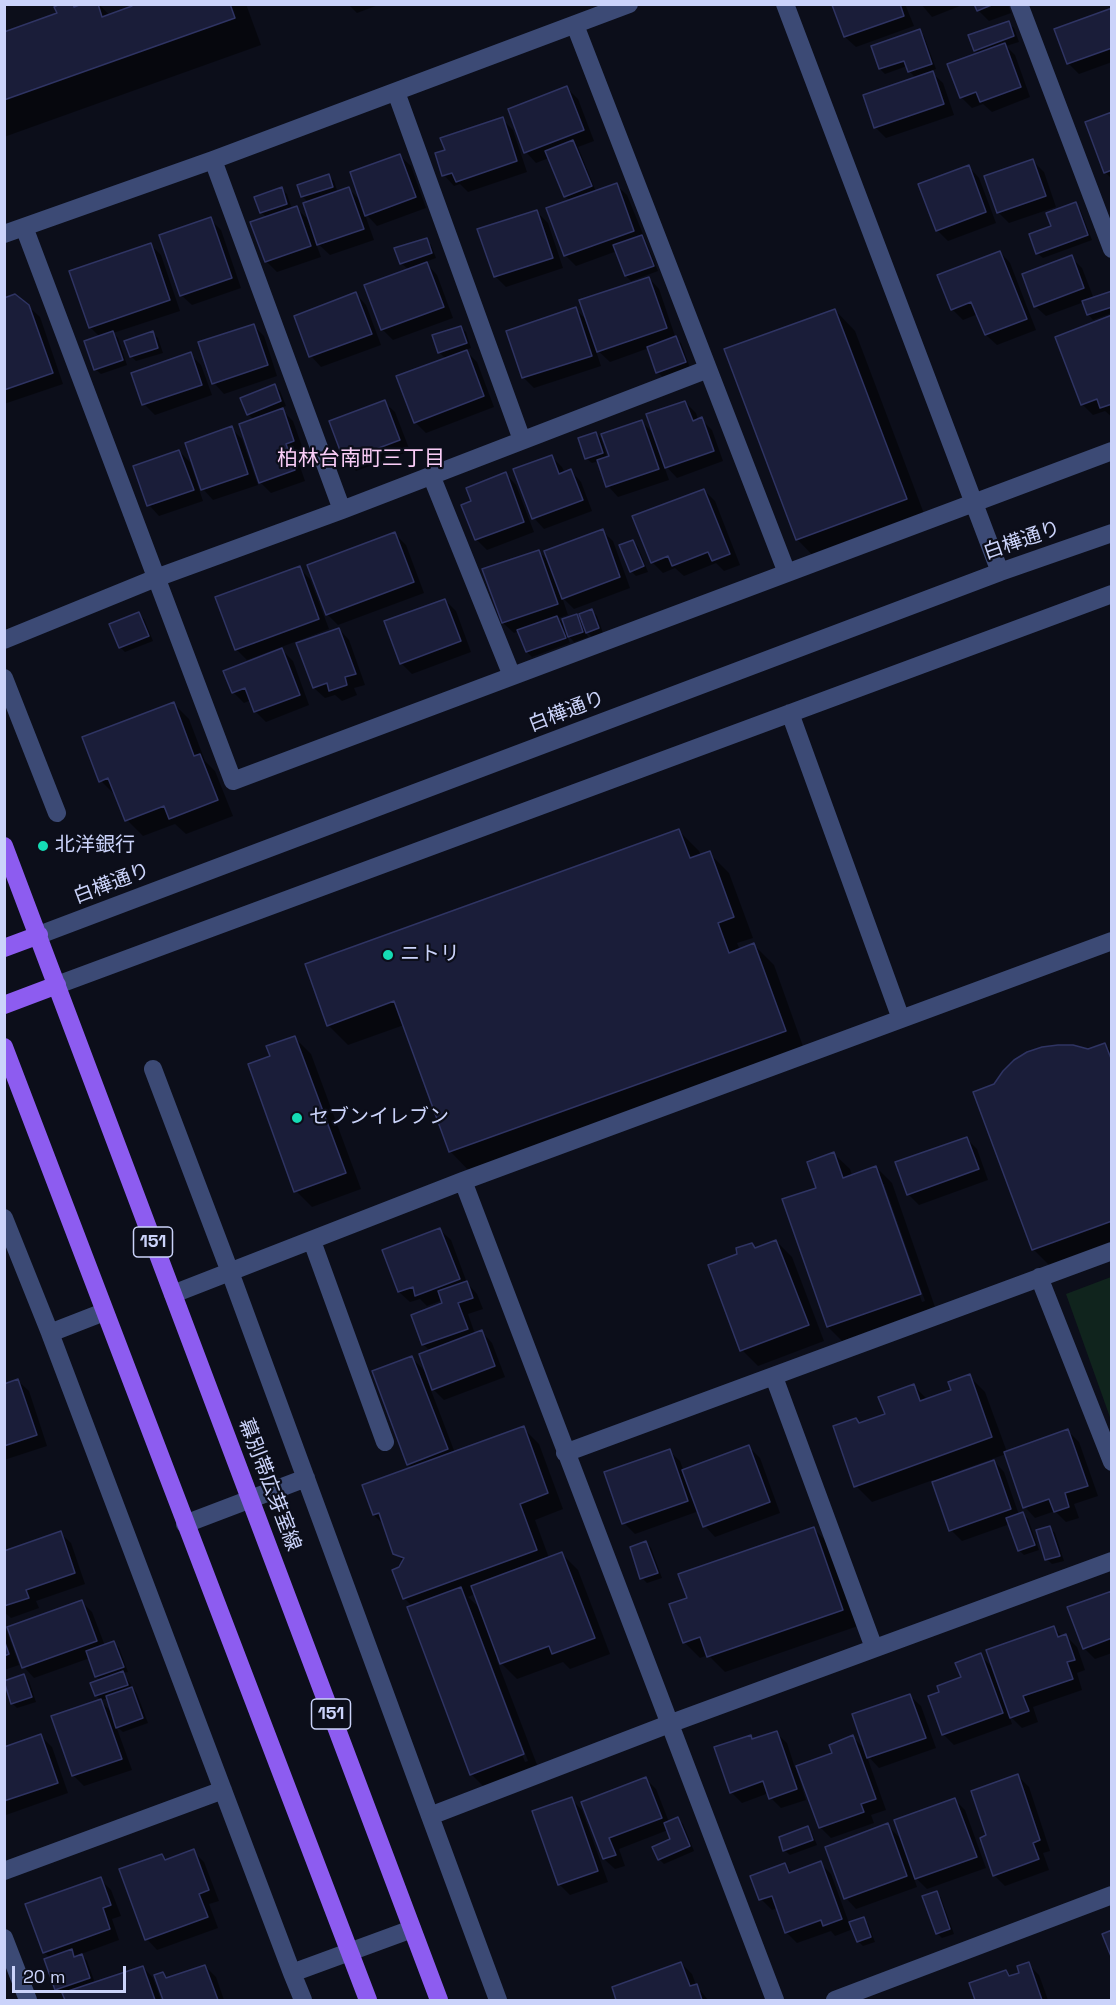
<!DOCTYPE html>
<meta charset="utf-8">
<style>
body{margin:0}
#map{position:relative;width:1116px;height:2005px;overflow:hidden;background:#0c0e1a;font-family:"Space Grotesk",sans-serif}
canvas{display:block}
.frame{position:absolute;inset:0;border:6px solid #cbd3fa;pointer-events:none}
.scale{position:absolute;left:12px;top:1966px;width:114px;height:27px;box-sizing:border-box;border:3px solid #cbd3fa;border-top:0;padding-left:8px;font-size:18px;line-height:21px;white-space:nowrap;color:#cbd3fa;-webkit-text-stroke:4px #0c0e1a;paint-order:stroke}
</style>
<div id="map">
<canvas width="1116" height="2005"></canvas>
<div class="frame"></div>
<div class="scale">20 m</div>
</div>
<script>
const ctx = document.querySelector('canvas').getContext('2d');
ctx.lineJoin = 'round';
function paint(path, color) { ctx.fillStyle = color; ctx.fill(path, 'evenodd'); }
function trace(path, color, width, dash) { ctx.strokeStyle = color; ctx.lineWidth = width; ctx.lineCap = dash ? 'butt' : 'round'; ctx.setLineDash(dash || []); ctx.stroke(path); }
function drawText(font, color, halo, rows, align = 'center') {
  ctx.font = font + ' "Space Grotesk","Noto Sans JP",sans-serif'; ctx.lineWidth = 4.5; ctx.setLineDash([]); ctx.textBaseline = 'middle'; ctx.strokeStyle = halo; ctx.fillStyle = color; for (const [text, x, y, turn = 0] of rows) {
    ctx.save(); ctx.translate(x, y); ctx.rotate((+turn || 0) * Math.PI / 180); ctx.textAlign = isNaN(turn) ? turn : align; if (halo) ctx.strokeText(text, 0, 0); ctx.fillText(text, 0, 0); ctx.restore();
  }
}
paint(new Path2D(`
 M1111,1277H1112L1111,1420L1066,1294Z`), '#10241d');
paint(new Path2D(`
 M65,4H73L77,8L86,4H99L110,16L134,7L133,4H246L261,45L4,137V33L59,14Z
 M348,4H381L357,13Z
 M837,4H905L914,26L856,47L845,37L834,6Z
 M921,4H965L932,17Z
 M976,4H1008L1011,13L989,21L978,10Z
 M1112,10V62L1079,74L1068,63Z
 M1008,23L1014,28L1019,42L1006,46L1015,55L1030,97L992,112L983,104L972,108L961,97L979,54L975,50Z
 M919,31L924,36L936,69L930,71L943,83L954,115L886,138L876,128L865,96L916,78L909,71L907,66L885,74L880,69L873,47Z
 M567,88L578,99L594,141L578,147L596,192L616,185L627,195L658,271L631,281L626,276L617,251L576,266L565,255L570,201L565,196L549,158L536,163L526,152Z
 M1112,114V179L1105,172Z
 M502,119L513,130L527,172L468,192L460,184L454,186L444,175L446,151Z
 M400,156L411,166L426,208L377,226L364,212L374,240L330,255L315,241L321,257L277,272L266,261L267,218L261,212L282,189L287,194L292,209L296,208L311,222L309,203L302,196L329,176L334,181L338,193L349,189L362,202Z
 M1033,161L1044,172L1056,207L1009,223L998,212Z
 M969,167L979,178L996,223L948,241L937,230Z
 M1075,204L1080,209L1092,240L1043,258L1037,253L1053,227Z
 M537,212L548,223L563,268L506,287L495,276Z
 M210,219L221,230L241,288L192,305L181,295Z
 M426,240L431,245L436,258L425,262L437,275L453,318L393,340L382,329L409,270L401,263Z
 M151,245L161,255L180,311L113,333L118,338L127,365L101,374L95,369L100,337L90,327Z
 M1000,252L1010,263L1036,330L997,345L986,335L978,314L963,320L952,309Z
 M1071,257L1082,268L1094,299L1112,293V313L1093,320L1088,314L1084,302L1046,316L1035,306Z
 M649,278L659,289L676,339L681,343L690,368L663,377L657,372L649,348L610,362L595,348L601,366L534,388L523,377L575,309L589,322Z
 M356,294L366,305L381,345L321,367L311,356Z
 M4,300L28,306L40,317L63,384L4,404Z
 M835,310L855,331L926,519L817,560L797,539Z
 M1112,317V417L1105,411L1093,415L1082,404Z
 M253,325L264,336L277,376L224,394L214,383Z
 M461,327L466,332L471,348L465,350L477,362L494,407L426,433L415,422L446,359L440,353L434,336Z
 M153,333L158,338L163,353L136,361L131,356Z
 M190,354L201,365L212,395L155,415L144,404Z
 M275,386L280,391L286,406L280,408L293,421L304,452L296,455L305,481L271,493L260,482L254,420L248,414Z
 M384,402L395,412L410,451L356,471L346,460Z
 M685,402L696,413L698,420L701,419L712,430L723,461L677,478L663,463L669,480L618,497L608,486L599,461L592,463L586,458L596,433L601,438L607,458L642,422L655,435Z
 M231,428L242,439L258,485L213,500L203,489Z
 M179,451L190,462L203,501L159,516L149,505Z
 M551,456L562,467L565,473L571,471L581,482L592,511L544,529L534,518Z
 M506,474L516,485L534,532L487,550L476,539L473,502Z
 M704,490L715,501L740,565L724,571L716,563L684,576L675,568L663,573L652,562Z
 M602,531L613,541L630,588L574,609L562,597L568,615L558,618L566,627L577,616L584,623L592,611L597,616L603,633L592,637L585,630L588,637L574,642L566,633L570,643L532,657L527,652L519,631L514,633L503,623L539,552L550,562Z
 M395,534L406,545L424,593L338,625L327,614Z
 M633,541L638,547L648,572L636,576L631,571Z
 M299,568L310,579L329,629L247,660L236,649Z
 M445,600L456,611L471,652L412,674L401,663Z
 M139,614L144,619L153,641L125,652L120,647Z
 M339,629L349,640L365,685L354,688L357,695L342,701L335,695L325,698L314,688L298,644Z
 M282,650L293,661L309,705L266,722L255,711L251,700L244,703L233,692Z
 M173,703L189,719L205,761L215,771L233,816L186,834L175,824L143,836L127,820L117,797L101,781Z
 M679,831L699,851L701,856L709,853L729,873L753,938L737,943L740,950L754,945L774,965L805,1052L470,1172L450,1151L404,1025L348,1045L328,1025Z
 M295,1038L311,1054L361,1189L312,1207L296,1191L272,1057Z
 M1105,1045L1112,1052V1249L1054,1270L1033,1249L1088,1051Z
 M966,1138L977,1149L988,1180L919,1205L908,1194Z
 M834,1154L850,1169L852,1176L876,1167L892,1183L936,1310L844,1343L828,1327L784,1200L818,1188ZM881,1184H884L925,1301L922,1302Z
 M440,1230L451,1240L467,1283L477,1294L483,1309L468,1314L475,1334L482,1332L492,1343L505,1377L444,1400L429,1385L455,1453L523,1428L539,1444L563,1509L535,1520L549,1558L562,1554L578,1570L610,1654L570,1669L563,1662L517,1679L496,1658L539,1770L487,1790L471,1774L412,1606L404,1598L400,1569L404,1562L395,1553L384,1525L374,1515L413,1469L408,1464L412,1358L427,1373L430,1351L424,1345L413,1316L444,1304L443,1300L427,1306L420,1299L410,1302L399,1292ZM475,1594L481,1609L468,1597ZM466,1606H469L528,1761L525,1762Z
 M776,1241L792,1257L824,1341L758,1366L742,1350L752,1244L756,1249Z
 M969,1376L985,1392L1007,1452L1068,1431L1079,1442L1098,1496L1074,1504L1079,1518L1066,1522L1055,1511L1035,1518L1025,1507L1006,1454L950,1474L951,1476L994,1461L1004,1472L1019,1515L1023,1514L1028,1519L1039,1550L1024,1555L1019,1550L1010,1524L962,1541L951,1530L933,1480L872,1502L856,1486V1420L860,1424L887,1415L914,1386L928,1400L953,1391Z
 M18,1381L29,1391L47,1446L4,1460V1385Z
 M749,1447L760,1458L780,1513L715,1537L705,1526L699,1511L635,1534L624,1523L669,1451L680,1461L684,1472Z
 M1050,1528L1055,1533L1064,1561L1052,1564L1047,1559Z
 M814,1529L830,1545L858,1626L725,1672L708,1655L700,1658L684,1642L688,1599Z
 M60,1533L71,1543L85,1584L36,1601L39,1608L11,1618L4,1612V1552Z
 M646,1543L651,1548L662,1578L647,1583L642,1578Z
 M1112,1592V1653L1095,1659L1084,1648Z
 M82,1602L92,1612L105,1646L114,1643L119,1648L128,1672L123,1673L137,1694L148,1723L123,1732L116,1726L132,1770L84,1786L73,1775L100,1701L113,1713L108,1698L101,1700L96,1695L101,1681L96,1676L90,1658L34,1678L24,1667L9,1628Z
 M4,1623L19,1665L4,1670Z
 M1054,1628L1063,1637L1066,1636L1077,1647L1085,1670L1077,1673L1082,1690L1033,1707L1038,1722L1022,1728L1009,1715L1012,1724L954,1745L943,1734L941,1693L963,1678L980,1655L994,1669Z
 M24,1676L29,1681L36,1702L17,1708L12,1703Z
 M910,1696L921,1706L936,1748L879,1768L866,1754L886,1810L871,1815L874,1823L831,1838L820,1827L798,1767L796,1768L806,1800L781,1808L771,1798L769,1793L742,1803L731,1792L751,1736L755,1740L776,1733L787,1743L795,1768L834,1754L853,1737L866,1751Z
 M41,1736L52,1747L68,1793L6,1815L4,1748Z
 M1018,1776L1029,1787L1050,1851L1043,1853L1049,1870L1005,1886L994,1875L988,1836Z
 M645,1778L656,1789L669,1822L678,1819L683,1824L694,1851L664,1864L659,1859L672,1840L668,1830L619,1849L625,1866L615,1869L604,1859L583,1803Z
 M571,1799L582,1810L608,1882L570,1895L559,1884Z
 M955,1800L965,1810L986,1868L927,1889L913,1875L917,1887L856,1909L846,1898L887,1825L902,1840Z
 M807,1828L812,1833L817,1845L790,1855L784,1850Z
 M193,1851L204,1862L219,1901L209,1904L218,1928L157,1950L147,1939L162,1855L167,1860Z
 M820,1863L831,1874L849,1923L863,1919L868,1924L875,1942L863,1946L858,1941L853,1929L835,1936L831,1931L797,1943L786,1932L778,1908L772,1910L761,1899L785,1865L793,1873Z
 M100,1879L111,1890L121,1916L112,1919L119,1940L81,1954L87,1961L95,1983L143,1967L153,1978L161,2000H67L64,1993L61,1994L56,1989L50,1958L44,1952Z
 M936,1892L941,1898L954,1934L942,1938L937,1933Z
 M681,1963L692,1974L696,1985L708,2000H618L614,1988Z
 M1028,1964L1039,1975L1048,2000H977L971,1984L1006,1971L1012,1977L1021,1974Z
 M205,1966L216,1977L224,2000H164L156,1976L163,1974L169,1979Z`), '#0007');
const building = new Path2D(`
 M60,4H73L74,7L82,4H98L102,17L132,6L131,4H230L235,18L4,100V32L57,13L54,7Z
 M900,4L904,16L844,37L832,5Z
 M974,4H994L977,11Z
 M1112,8V48L1067,64L1054,29Z
 M1009,21L1014,36L974,51L968,35Z
 M920,29L932,64L908,72L904,61L879,69L871,46Z
 M1005,43L1021,87L980,102L976,92L960,98L947,64Z
 M933,71L944,104L874,128L863,95Z
 M567,86L584,130L524,153L508,109Z
 M1112,112V170L1104,173L1085,122Z
 M503,117L517,161L456,182L452,173L442,176L435,153L445,150L440,138Z
 M573,140L592,186L564,197L545,151Z
 M400,154L416,197L365,216L350,172Z
 M1033,159L1046,196L997,213L984,176Z
 M969,165L986,212L936,231L918,184Z
 M329,174L333,187L301,197L297,185Z
 M617,183L634,231L564,256L546,208Z
 M282,187L287,204L260,213L254,197Z
 M349,187L364,229L317,245L303,203Z
 M1076,202L1088,235L1036,254L1029,234L1051,226L1046,213Z
 M297,206L311,246L265,262L250,222Z
 M537,210L553,258L494,277L477,229Z
 M211,217L232,278L180,296L159,235Z
 M642,235L654,266L625,276L613,245Z
 M427,238L432,253L400,264L394,248Z
 M151,243L170,300L89,328L69,271Z
 M1000,251L1027,319L985,335L971,302L951,310L937,275Z
 M1072,255L1084,288L1034,307L1022,274Z
 M427,262L444,307L381,330L364,285Z
 M649,277L667,328L597,352L579,300Z
 M1112,291V307L1087,315L1082,301Z
 M356,292L372,334L309,357L294,316Z
 M15,294L29,305L53,373L4,390V298Z
 M576,307L592,356L522,378L506,331Z
 M835,309L907,499L796,540L724,349Z
 M1112,315V404L1100,408L1097,399L1081,405L1055,337Z
 M254,324L268,365L212,384L198,342Z
 M461,326L467,343L438,353L432,335Z
 M113,331L123,360L94,370L84,341Z
 M153,331L158,348L130,357L124,341Z
 M676,336L686,362L656,373L647,347Z
 M467,350L484,396L414,423L396,376Z
 M191,352L202,385L142,405L131,373Z
 M275,384L281,401L247,415L240,398Z
 M385,400L400,440L344,461L329,421Z
 M685,401L693,421L702,417L714,451L665,468L646,414Z
 M283,408L294,441L286,444L295,470L259,483L239,424Z
 M642,420L659,469L606,487L597,460L609,456L601,434Z
 M232,426L248,474L201,490L185,443Z
 M596,432L603,453L585,459L578,438Z
 M179,450L194,490L147,506L133,466Z
 M552,455L559,474L571,469L583,500L532,519L513,469Z
 M506,472L524,522L475,540L461,505L471,501L466,488Z
 M704,489L730,554L712,561L708,552L672,566L668,556L651,563L632,516Z
 M603,529L620,577L562,599L544,551Z
 M395,532L414,582L326,615L307,565Z
 M633,540L644,566L630,572L619,545Z
 M539,550L558,604L502,623L482,569Z
 M300,566L319,619L235,650L215,597Z
 M445,599L461,641L400,664L384,621Z
 M592,609L599,628L586,633L579,614Z
 M139,612L149,636L119,648L109,624Z
 M577,614L583,632L568,637L562,619Z
 M557,616L566,638L526,652L517,630Z
 M339,628L356,674L345,677L347,685L329,691L327,683L313,688L296,643Z
 M282,648L300,695L254,712L245,688L232,693L223,671Z
 M174,702L194,756L200,754L218,800L169,819L164,806L125,821L108,778L99,782L82,737Z
 M679,829L690,858L710,851L734,917L718,923L729,953L754,943L786,1031L449,1152L394,1001L327,1026L305,964Z
 M295,1036L346,1173L294,1192L248,1064L270,1056L266,1046Z
 M1105,1043L1112,1061V1221L1032,1250L973,1092L994,1084L1003,1071L1014,1060L1027,1052L1042,1047L1058,1045H1073L1088,1049Z
 M967,1137L979,1169L907,1195L895,1162Z
 M834,1152L843,1178L876,1166L921,1294L827,1327L782,1199L816,1188L807,1162Z
 M440,1228L460,1279L415,1296L413,1287L398,1292L382,1250Z
 M776,1240L809,1325L740,1351L708,1265L737,1254L736,1248L752,1243L755,1248Z
 M467,1281L473,1298L458,1303L468,1329L422,1345L411,1315L442,1303L438,1291Z
 M482,1330L495,1366L432,1390L419,1354Z
 M412,1356L448,1449L407,1465L372,1371Z
 M970,1374L992,1437L854,1487L833,1426L856,1418L859,1423L885,1414L878,1397L914,1384L920,1401L951,1390L948,1382Z
 M18,1379L37,1435L4,1446V1384Z
 M524,1426L548,1493L520,1504L537,1550L403,1599L392,1570L399,1567L404,1558L393,1554L379,1513L373,1515L362,1485Z
 M1068,1429L1088,1486L1065,1493L1069,1507L1054,1512L1049,1499L1023,1508L1004,1452Z
 M749,1445L770,1502L703,1527L682,1470Z
 M670,1449L688,1501L622,1524L604,1472Z
 M994,1460L1011,1509L949,1531L932,1482Z
 M1023,1512L1035,1545L1018,1551L1006,1518Z
 M1050,1526L1060,1556L1045,1560L1036,1530Z
 M814,1527L843,1610L707,1657L700,1637L683,1643L669,1604L687,1598L678,1574Z
 M61,1531L75,1573L26,1590L29,1598L4,1606V1551Z
 M646,1541L658,1573L640,1579L630,1547Z
 M562,1552L595,1638L552,1654L549,1646L500,1664L471,1586Z
 M461,1587L524,1754L470,1775L407,1607Z
 M1112,1591V1638L1083,1649L1067,1607Z
 M82,1600L97,1641L22,1668L7,1627Z
 M1054,1626L1058,1637L1066,1634L1075,1660L1067,1662L1073,1679L1023,1696L1029,1711L1010,1718L986,1650Z
 M4,1640L9,1654L4,1656Z
 M114,1641L124,1667L95,1677L86,1651Z
 M981,1653L1003,1713L942,1735L928,1696L939,1692L937,1686L961,1677L955,1663Z
 M123,1671L128,1685L95,1696L90,1683Z
 M24,1674L32,1697L11,1704L4,1681Z
 M132,1687L143,1718L116,1728L106,1696Z
 M910,1694L926,1738L867,1758L852,1714Z
 M101,1699L122,1759L72,1776L51,1716Z
 M777,1731L797,1789L769,1799L763,1781L730,1793L714,1747L751,1735L752,1739Z
 M41,1734L58,1783L4,1801V1747Z
 M853,1735L876,1799L861,1804L864,1812L819,1828L796,1766L832,1753L829,1745Z
 M1018,1774L1040,1840L1033,1843L1039,1859L993,1876L980,1838L986,1835L971,1791Z
 M646,1777L662,1818L609,1838L616,1855L603,1859L581,1802Z
 M572,1797L598,1871L558,1885L532,1811Z
 M955,1798L977,1857L915,1879L894,1820Z
 M678,1817L690,1846L658,1860L652,1847L670,1839L664,1823Z
 M888,1823L907,1876L844,1899L825,1847Z
 M808,1826L813,1840L783,1851L779,1837Z
 M194,1849L209,1890L199,1894L208,1917L145,1940L119,1869L162,1854L165,1860Z
 M821,1861L842,1919L823,1926L821,1920L785,1933L772,1896L759,1900L750,1876L785,1863L789,1873Z
 M101,1877L111,1905L103,1908L110,1929L43,1953L25,1904Z
 M937,1891L950,1929L936,1934L922,1896Z
 M864,1917L871,1937L857,1942L849,1922Z
 M1112,1930V1959L1102,1934Z
 M72,1949L74,1957L82,1954L90,1978L55,1990L44,1959Z
 M681,1962L690,1986L697,1984L702,2000H616L612,1987Z
 M1029,1962L1042,2000H975L969,1983L1006,1970L1009,1976L1019,1973L1017,1966Z
 M205,1965L218,2000H163L154,1975L163,1972L166,1978Z
 M143,1966L155,2000H65L62,1993Z`);
paint(building, '#1a1d39');
trace(building, '#2f3463', 1.5);
trace(new Path2D(`
 M785,4L1000,572
 M1019,4L1112,249
 M575,25L787,573
 M396,92L522,440
 M213,160L342,510
 M24,227L233,781L1112,451
 M4,234L213,160L629,4
 M431,475L512,676
 M4,640L156,578L342,510L708,369
 M4,678L57,813
 M790,713L901,1019
 M39,935L1000,572L1112,533
 M57,985L1112,594
 M153,1069L230,1272L430,1816
 M463,1181L775,2000
 M4,1218L50,1333
 M312,1241L385,1442
 M1039,1277L1112,1462
 M173,1294L463,1181L1112,941
 M104,1312L50,1333L292,1973L412,1929
 M774,1377L874,1648
 M565,1453L1112,1251
 M185,1524L306,1478
 M4,1871L223,1790
 M4,1938L28,2000
 M292,1973L303,2000
 M498,2000L430,1816L669,1724L1112,1561
 M835,2000L1112,1895`), '#3c4a75', 18);
trace(new Path2D(`
 M4,846L439,2000
 M4,948L39,935
 M4,1005L57,985
 M4,1047L368,2000`), '#8d5cf0', 18);
for (const [x, y, r, color] of [
 [43,846,6,"#15dcb5"],
 [388,955,6,"#15dcb5"],
 [297,1118,6,"#15dcb5"]
]) { const dot = new Path2D(); dot.arc(x, y, r, 0, 2 * Math.PI); ctx.fillStyle = color; ctx.fill(dot); trace(dot, '#0c0e1a', 2); }
for (const [x, y, w] of [
 [153,1242,39],
 [331,1714,39]
]) { const box = new Path2D(); box.roundRect(x - w / 2, y - 15, w, 30, 4.5); ctx.fillStyle = '#0c0e1a'; ctx.fill(box); trace(box, '#cbd3fa', 1.5); }
drawText('bold 18px', '#cbd3fa', null, [
 ["151",153,1242],
 ["151",331,1714]
]);
drawText('20px', '#cbd3fa', '#0c0e1a', [
 ["白樺通り",1022,541,-19],
 ["白樺通り",567,712,-21],
 ["白樺通り",112,884,-21],
 ["幕別帯広芽室線",269,1485,69]
]);
drawText('20px', '#cbd3fa', '#0c0e1a', [
 ["北洋銀行",55,846],
 ["ニトリ",400,955],
 ["セブンイレブン",309,1118]
], 'left');
drawText('21px', '#facdf7', '#0c0e1a', [
 ["柏林台南町三丁目",361,459]
]);
</script>
